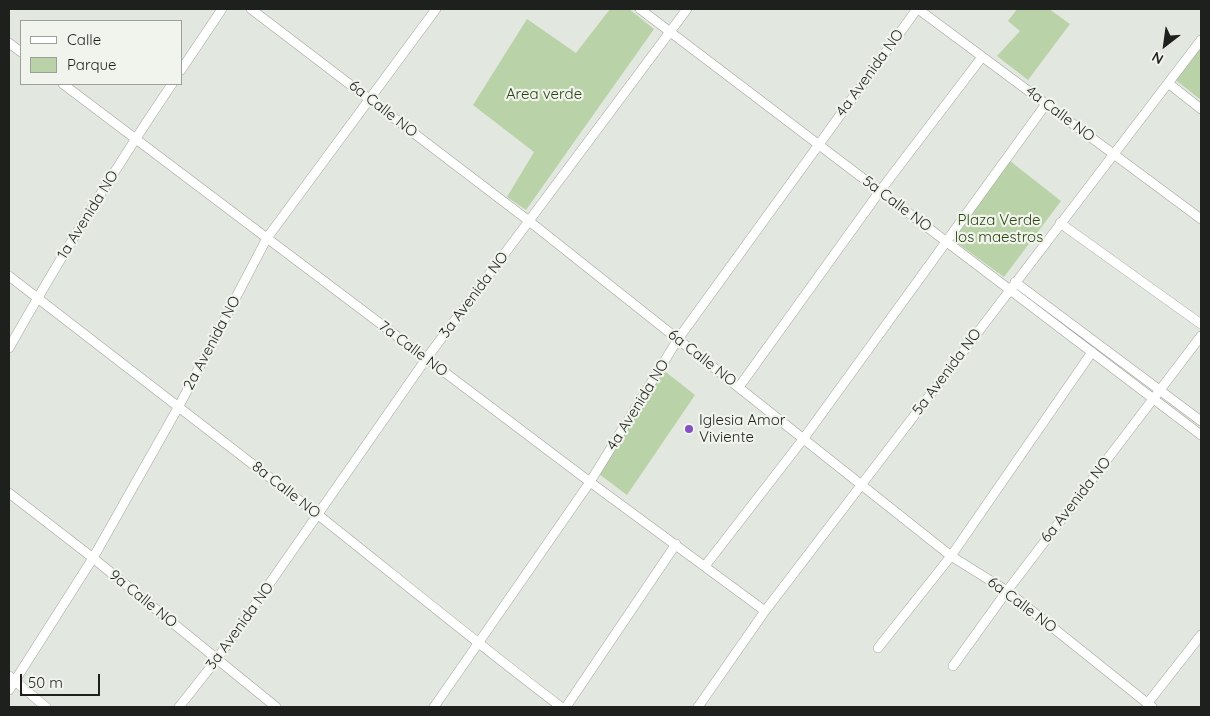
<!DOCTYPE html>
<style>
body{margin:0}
#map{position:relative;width:1210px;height:716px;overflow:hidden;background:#e2e7df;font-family:Quicksand,sans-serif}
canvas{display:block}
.frame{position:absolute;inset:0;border:10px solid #1e201d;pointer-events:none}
.legend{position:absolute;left:20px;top:20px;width:162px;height:65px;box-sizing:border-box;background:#f0f4ed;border:1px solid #9c9f9a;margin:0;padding:6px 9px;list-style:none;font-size:15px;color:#1e201d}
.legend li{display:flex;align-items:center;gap:10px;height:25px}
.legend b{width:25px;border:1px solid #9c9f9a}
.north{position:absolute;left:1140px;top:20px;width:50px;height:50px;-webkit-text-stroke:4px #f0f4ed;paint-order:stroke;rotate:210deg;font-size:14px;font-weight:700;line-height:20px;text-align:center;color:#1e201d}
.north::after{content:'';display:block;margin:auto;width:18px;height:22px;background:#1e201d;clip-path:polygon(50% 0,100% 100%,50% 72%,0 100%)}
.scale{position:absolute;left:20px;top:674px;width:80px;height:22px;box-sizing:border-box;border:2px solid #1e201d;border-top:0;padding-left:6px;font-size:15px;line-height:18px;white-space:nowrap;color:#1e201d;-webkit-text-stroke:4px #f0f4ed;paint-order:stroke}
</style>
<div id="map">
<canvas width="1210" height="716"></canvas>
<div class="frame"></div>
<ul class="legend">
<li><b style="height:6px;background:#fff"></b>Calle</li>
<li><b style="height:14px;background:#bad2a7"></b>Parque</li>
</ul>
<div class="north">N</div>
<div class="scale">50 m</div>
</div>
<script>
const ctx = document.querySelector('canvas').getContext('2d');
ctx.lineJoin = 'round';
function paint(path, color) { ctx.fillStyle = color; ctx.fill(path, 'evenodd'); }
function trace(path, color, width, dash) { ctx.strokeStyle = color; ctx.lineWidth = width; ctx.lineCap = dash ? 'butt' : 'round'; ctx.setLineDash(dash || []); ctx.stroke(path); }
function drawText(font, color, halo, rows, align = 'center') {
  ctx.font = font + ' Quicksand,sans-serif'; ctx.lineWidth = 4.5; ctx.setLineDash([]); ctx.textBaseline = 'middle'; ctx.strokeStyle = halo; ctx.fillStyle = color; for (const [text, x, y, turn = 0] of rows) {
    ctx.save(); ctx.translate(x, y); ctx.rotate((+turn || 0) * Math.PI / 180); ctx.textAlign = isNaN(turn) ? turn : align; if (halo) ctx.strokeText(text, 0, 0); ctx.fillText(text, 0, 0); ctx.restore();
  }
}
paint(new Path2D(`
 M610,9H629L654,29L526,210L507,197L534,152L473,105L527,19L576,53Z
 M1017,9H1049L1070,24L1028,80L997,56L1020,31L1008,21Z
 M1201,38V100L1173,78Z
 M1010,161L1061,201L1004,277L949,237Z
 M662,369L695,395L627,495L595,471Z`), '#bad2a7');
const minor = new Path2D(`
 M251,9L529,221L951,556L1007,591L1152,707
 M640,9L1201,435
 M918,9L1201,219
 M9,43L21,52
 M181,70L222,9
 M1168,83L1201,109
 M63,84L590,482L765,611
 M1060,223L1201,324
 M9,276C112,355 215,434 317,514C399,579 478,644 561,707
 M1015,282L1201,421
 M9,348C60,258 114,170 172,84
 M739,387L880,191L982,57
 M9,493L93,558L276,707
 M705,566L804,438L1046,104
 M878,648L951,556L1092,352
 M953,666L1007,591L1201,336
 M9,676L46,707
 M9,690L93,558L179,406L267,238L436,9
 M1147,704L1201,635
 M179,707L217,659L426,359L687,9
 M434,707L590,482L678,339L917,9
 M566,707L676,544
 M698,707L765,611L1201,40`);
trace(minor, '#a1a59e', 10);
trace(minor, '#fff', 9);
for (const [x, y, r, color] of [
 [689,429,5,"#854fc6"]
]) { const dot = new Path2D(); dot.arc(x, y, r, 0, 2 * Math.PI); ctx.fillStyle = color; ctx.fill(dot); trace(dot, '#f0f4ed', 2); }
drawText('15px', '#1e201d', '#f0f4ed', [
 ["4a Avenida NO",870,73,-54],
 ["6a Calle NO",383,109,38],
 ["4a Calle NO",1060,114,37],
 ["5a Calle NO",897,204,37],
 ["1a Avenida NO",88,215,-58],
 ["3a Avenida NO",474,295,-53],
 ["2a Avenida NO",212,343,-62],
 ["7a Calle NO",413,349,37],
 ["6a Calle NO",702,358,38],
 ["5a Avenida NO",947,372,-53],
 ["4a Avenida NO",638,405,-58],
 ["8a Calle NO",286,490,38],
 ["6a Avenida NO",1076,500,-52],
 ["9a Calle NO",143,599,39],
 ["6a Calle NO",1022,605,37],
 ["3a Avenida NO",240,626,-54]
]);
drawText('15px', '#2b4310', '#f0f4ed', [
 ["Area verde",544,94],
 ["Plaza Verde",999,220],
 ["los maestros",999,237]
]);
drawText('15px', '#1e201d', '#f0f4ed', [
 ["Iglesia Amor",699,420],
 ["Viviente",699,437]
], 'left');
</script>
